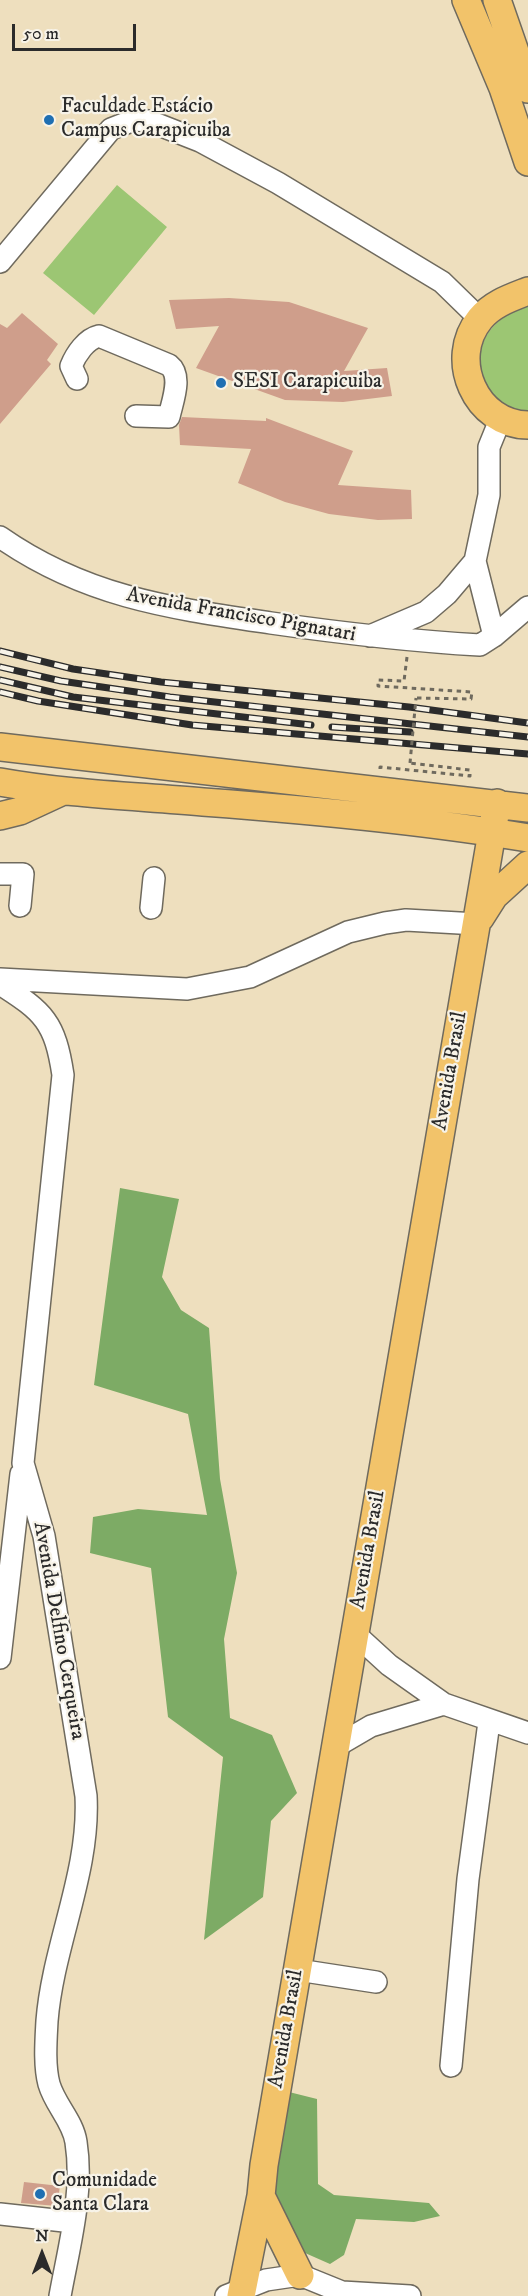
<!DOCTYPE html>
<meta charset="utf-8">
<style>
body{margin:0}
#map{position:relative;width:528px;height:2296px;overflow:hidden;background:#eedfbe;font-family:"IM FELL DW Pica",serif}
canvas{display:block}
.north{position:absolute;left:12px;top:2224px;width:60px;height:60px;-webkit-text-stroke:4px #f7f3e8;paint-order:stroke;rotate:0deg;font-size:16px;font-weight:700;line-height:24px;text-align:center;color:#2b2b2b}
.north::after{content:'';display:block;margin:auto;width:21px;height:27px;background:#2b2b2b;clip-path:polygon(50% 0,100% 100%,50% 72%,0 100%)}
.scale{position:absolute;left:12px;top:24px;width:124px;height:27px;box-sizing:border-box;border:3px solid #2b2b2b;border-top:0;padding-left:8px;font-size:18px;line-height:21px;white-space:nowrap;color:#2b2b2b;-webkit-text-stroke:4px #f7f3e8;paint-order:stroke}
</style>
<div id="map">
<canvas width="528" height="2296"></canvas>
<div class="north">N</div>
<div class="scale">50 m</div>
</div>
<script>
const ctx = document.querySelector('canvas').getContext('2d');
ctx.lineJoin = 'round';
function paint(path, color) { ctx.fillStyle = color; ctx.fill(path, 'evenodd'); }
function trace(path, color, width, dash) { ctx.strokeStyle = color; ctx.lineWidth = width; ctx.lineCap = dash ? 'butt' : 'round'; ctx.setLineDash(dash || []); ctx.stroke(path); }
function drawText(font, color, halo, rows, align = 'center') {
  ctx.font = font + ' "IM FELL DW Pica",serif'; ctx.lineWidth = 4.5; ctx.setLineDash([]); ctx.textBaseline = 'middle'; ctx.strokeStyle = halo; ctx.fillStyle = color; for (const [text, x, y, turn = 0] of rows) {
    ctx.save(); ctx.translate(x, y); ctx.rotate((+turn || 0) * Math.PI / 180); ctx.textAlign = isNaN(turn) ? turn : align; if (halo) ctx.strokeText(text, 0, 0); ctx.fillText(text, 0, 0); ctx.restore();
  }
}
paint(new Path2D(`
 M117,185L167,227L94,315L43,273Z
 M528,306V411C487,411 465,359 492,328C502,316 514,311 528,306Z`), '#9cc673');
paint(new Path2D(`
 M120,1188L179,1199L162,1277L181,1310L209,1328L220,1479L237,1573L224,1639L230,1718L272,1735L297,1793L271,1821L263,1897L204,1940L223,1757L168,1717L151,1568L90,1553L93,1517L138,1509L207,1515L188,1414L94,1385Z
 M285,2091L317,2099L318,2184L334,2195L429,2203L440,2216L414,2222L356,2219L344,2255L330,2264L296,2249L281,2222L271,2168Z`), '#7dab65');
paint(new Path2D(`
 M229,298L289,302L368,328L344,371L387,368L392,396L343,402L285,400L196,368L219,326L176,329L169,300Z
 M22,313L58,344L47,360L51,364L0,424V324L7,328Z
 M182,417L266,421V418L353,451L338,485L411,490L412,519L378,520L329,514L285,502L238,483L251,449L180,445L179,425Z
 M24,2182L60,2186L57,2206L21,2203Z`), '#cf9e8b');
const minor = new Path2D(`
 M0,262L111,129L134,120L149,121L200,141L278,183L442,282L480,319
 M77,379L71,366C76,354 86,339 99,336L169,365C183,376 172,402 169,417L136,416
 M0,537C86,597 170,608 271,623C341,633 409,641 480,645L494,636L528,607
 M475,561L494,636
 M370,636L426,612L447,594L475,561L489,495V447L500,420
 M0,874H23L20,906
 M151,908L154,878
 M0,979L187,989L250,977L348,932L385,923L406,920L477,924
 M0,984C44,1012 55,1022 63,1075L23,1463L44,1536L86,1796C90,1873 53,1945 47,2021C46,2040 44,2065 49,2084C55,2105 73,2121 76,2142C84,2193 69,2246 60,2296
 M354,1633L389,1665L444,1704L528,1733
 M0,1658L21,1474
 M335,1747L371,1726L444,1704
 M298,1970L376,1982
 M451,2066L468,1879L489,1722
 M0,2214L73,2222
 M226,2296L266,2280L300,2275L342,2292L410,2296`);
const major = new Path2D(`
 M466,0L503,88L528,162
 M497,0L528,89
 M528,291C510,298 492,304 480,319C447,359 476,425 528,425
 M0,747L528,808
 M0,782C67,794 135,796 203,802C311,810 421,820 528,838
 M0,816L20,811L61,792
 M480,918L494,896L528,865
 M261,2196L300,2275
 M241,2296L261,2196L264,2165L497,803`);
trace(minor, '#6f6a5e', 24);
trace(major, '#6f6a5e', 30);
trace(new Path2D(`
 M407,657L404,681L378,680V686L472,692L471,699L416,698
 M380,769V767L470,776V770L410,763`), '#6f6a5e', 3, [4.5, 4.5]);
trace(minor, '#fff', 21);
trace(major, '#f2c36a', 27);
const rail = new Path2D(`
 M0,651L73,669L161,682L409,707L528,723
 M0,667L61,681L170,697L528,737
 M0,680L73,697L311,725
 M0,692L38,701L192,725L528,754
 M332,727L410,732`);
trace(rail, '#2b2b2b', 7);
trace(rail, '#f7f3e8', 4.5, [14]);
trace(new Path2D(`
 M410,763L416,698`), '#6f6a5e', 3, [4.5, 4.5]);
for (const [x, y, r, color] of [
 [49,120,6,"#1f6fb2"],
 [221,383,6,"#1f6fb2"],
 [40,2194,6,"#1f6fb2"]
]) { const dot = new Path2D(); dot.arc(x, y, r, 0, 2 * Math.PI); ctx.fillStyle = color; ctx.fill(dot); trace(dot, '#f7f3e8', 2); }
drawText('21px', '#2b2b2b', '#f7f3e8', [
 ["Faculdade Estácio",61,108],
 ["Campus Carapicuiba",61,132],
 ["SESI Carapicuiba",233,383],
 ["Comunidade",52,2182],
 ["Santa Clara",52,2206]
], 'left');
drawText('21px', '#2b2b2b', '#f7f3e8', [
 ["Avenida Francisco Pignatari",241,616,10],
 ["Avenida Brasil",451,1071,-80],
 ["Avenida Brasil",369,1550,-80],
 ["Avenida Delfino Cerqueira",58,1631,80],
 ["Avenida Brasil",287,2029,-80]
]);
</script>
